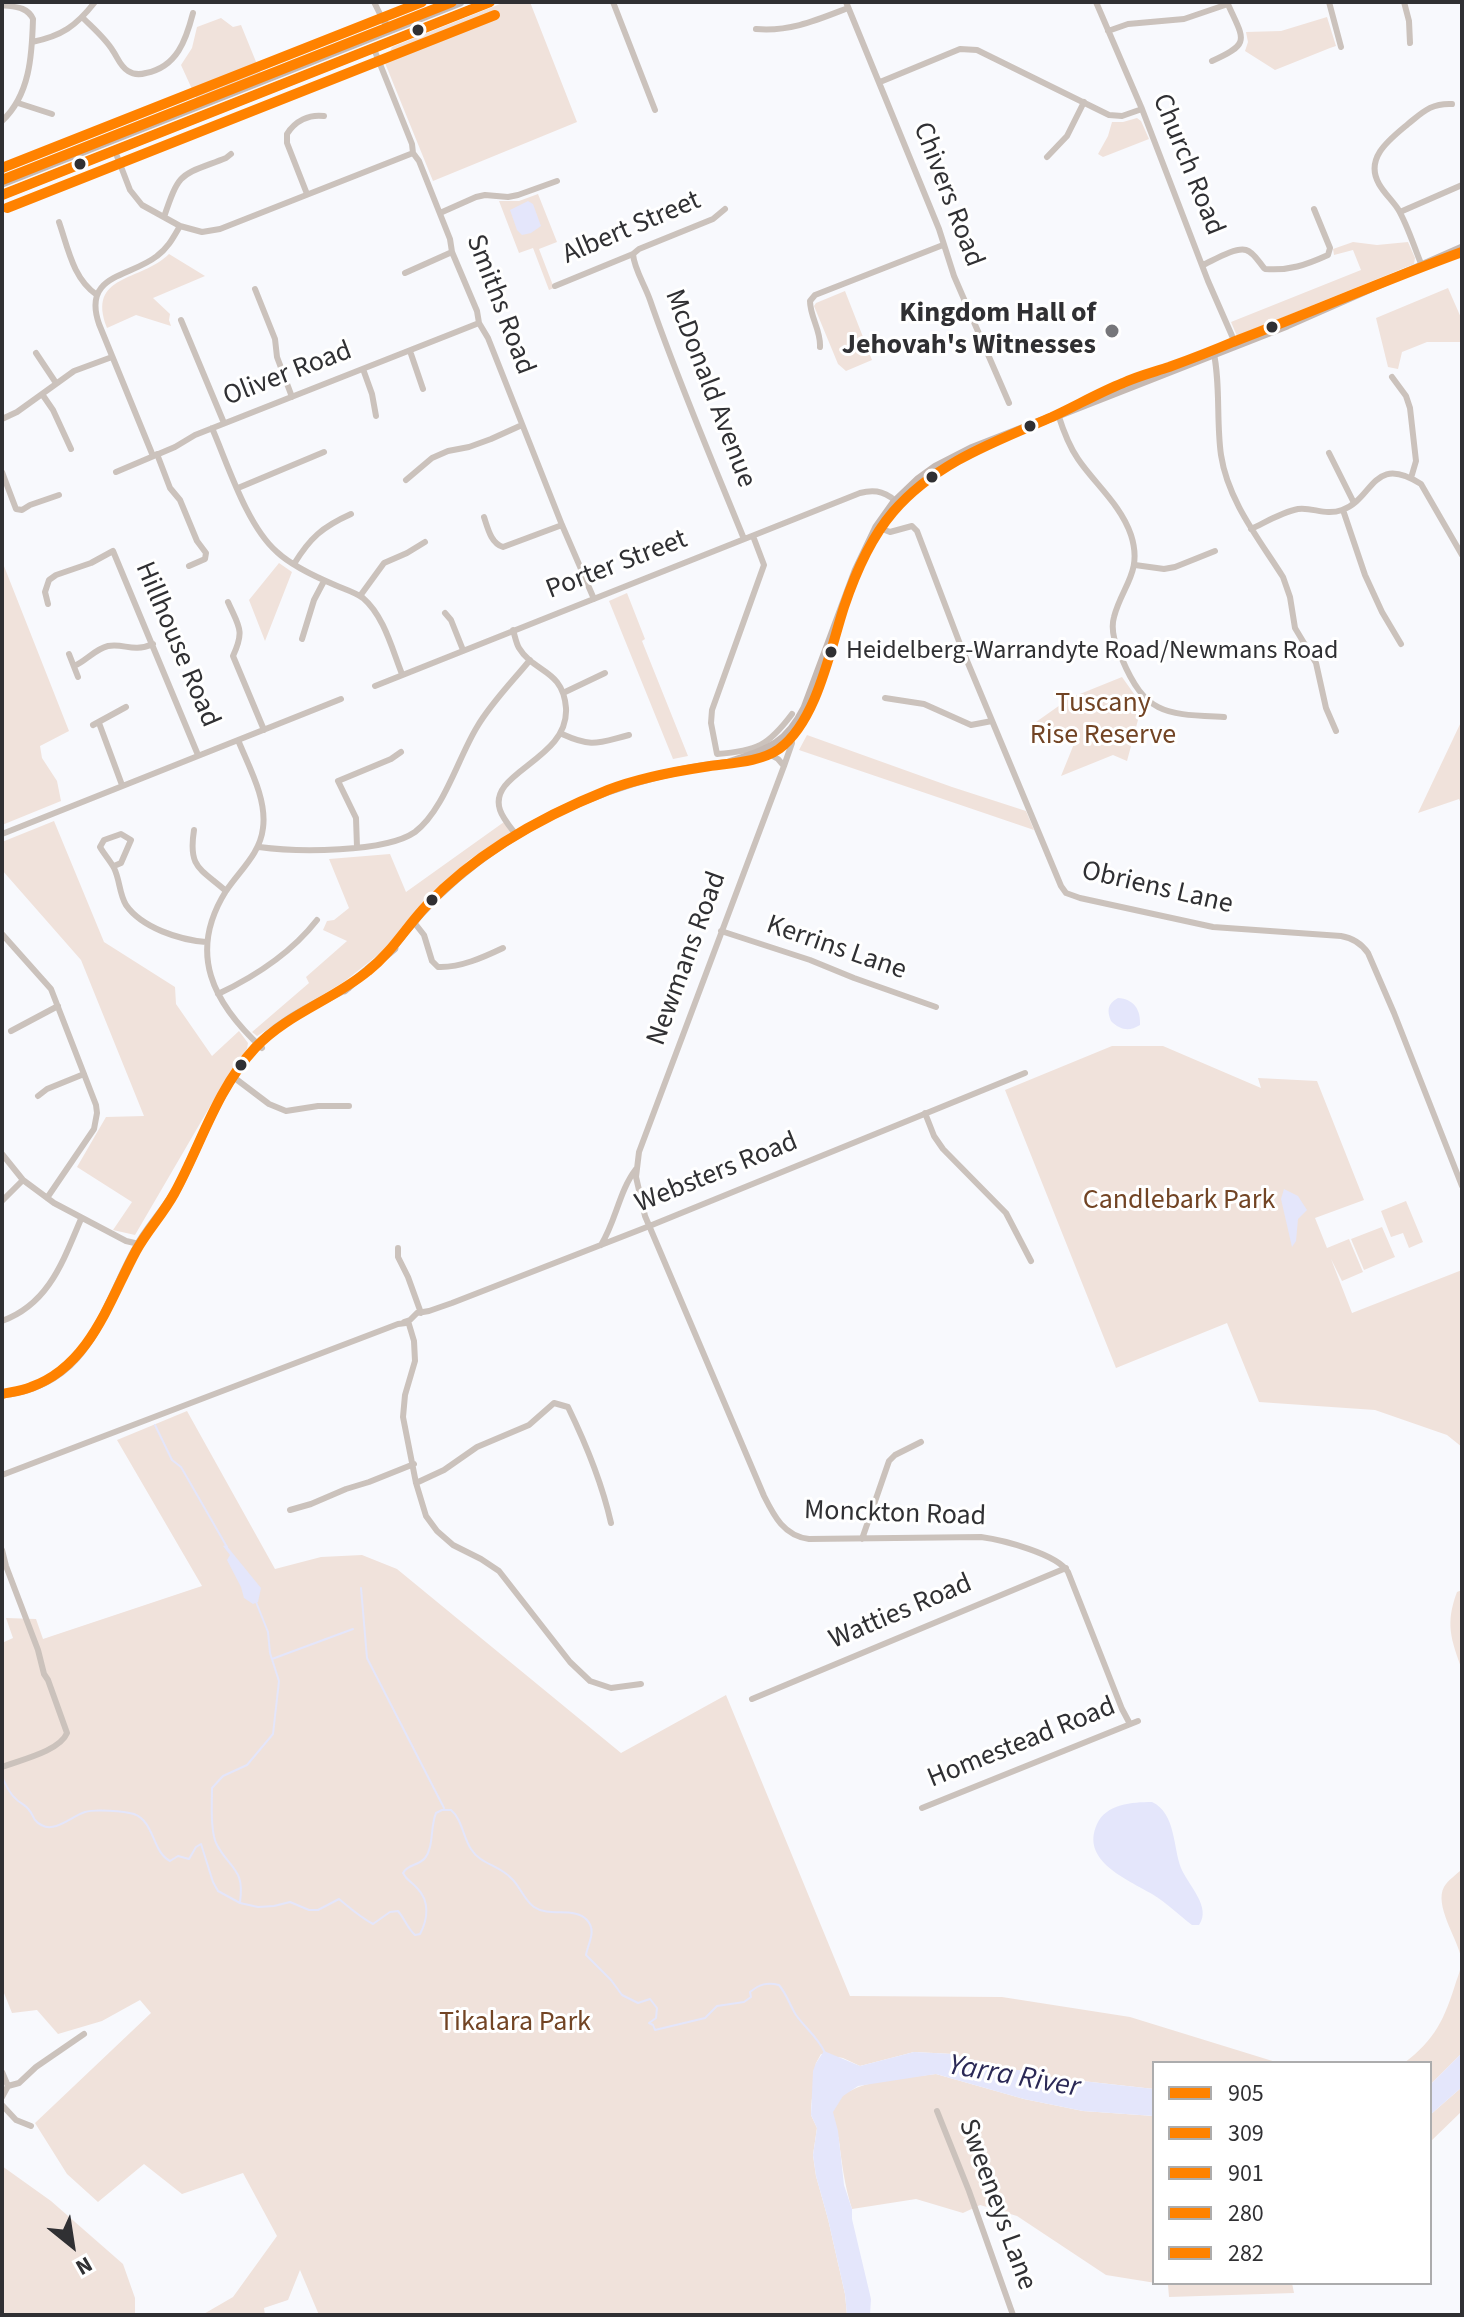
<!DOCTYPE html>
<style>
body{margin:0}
#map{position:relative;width:1464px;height:2317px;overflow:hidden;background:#f8f9fd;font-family:"Source Sans 3",sans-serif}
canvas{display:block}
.frame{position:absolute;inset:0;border:4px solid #303033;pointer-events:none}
.legend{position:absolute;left:1152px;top:2061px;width:280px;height:224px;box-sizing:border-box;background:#fff;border:2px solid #acacad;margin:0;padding:10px 14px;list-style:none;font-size:24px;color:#303033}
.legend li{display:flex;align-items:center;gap:16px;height:40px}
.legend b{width:40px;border:2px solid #acacad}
.north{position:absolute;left:32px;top:2205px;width:80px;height:80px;-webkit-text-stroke:6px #fff;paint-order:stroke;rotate:150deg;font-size:22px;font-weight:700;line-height:32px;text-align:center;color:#303033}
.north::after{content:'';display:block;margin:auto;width:28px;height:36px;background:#303033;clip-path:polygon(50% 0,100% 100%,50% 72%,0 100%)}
</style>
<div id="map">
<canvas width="1464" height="2317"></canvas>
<div class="frame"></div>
<ul class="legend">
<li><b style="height:10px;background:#ff8200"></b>905</li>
<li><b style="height:10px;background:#ff8200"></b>309</li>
<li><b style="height:10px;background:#ff8200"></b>901</li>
<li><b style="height:10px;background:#ff8200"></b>280</li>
<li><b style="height:10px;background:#ff8200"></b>282</li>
</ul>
<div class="north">N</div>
</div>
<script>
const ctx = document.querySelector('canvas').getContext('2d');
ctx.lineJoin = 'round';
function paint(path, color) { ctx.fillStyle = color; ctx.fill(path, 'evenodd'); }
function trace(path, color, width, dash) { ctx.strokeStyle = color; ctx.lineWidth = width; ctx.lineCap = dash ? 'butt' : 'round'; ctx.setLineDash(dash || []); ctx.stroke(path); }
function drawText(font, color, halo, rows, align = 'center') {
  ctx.font = font + ' "Source Sans 3",sans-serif'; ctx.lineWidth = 6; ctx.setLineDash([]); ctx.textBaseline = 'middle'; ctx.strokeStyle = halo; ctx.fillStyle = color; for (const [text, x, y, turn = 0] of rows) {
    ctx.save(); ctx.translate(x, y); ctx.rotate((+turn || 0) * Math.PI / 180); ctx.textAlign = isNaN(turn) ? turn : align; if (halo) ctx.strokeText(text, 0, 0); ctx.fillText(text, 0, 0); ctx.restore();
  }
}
paint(new Path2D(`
 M505,2H530L577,122L433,181L385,63L392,47Z
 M1327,17L1336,46L1330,48L1275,70L1245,51L1248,42L1246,32L1281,31Z
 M221,18L233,27L241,25L261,74L197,100L181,65L192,48L197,27Z
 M1137,118L1141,121L1149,139L1103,157L1098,154L1108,136L1112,122H1123Z
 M538,194L557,242L539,249L554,288L549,290L533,248L519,253L499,201H519Z
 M1353,242L1377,245L1408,242L1415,258L1414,264L1237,336L1231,322L1361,270L1353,250L1334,255L1333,249Z
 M169,254L205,276L153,298L170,314L169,320L171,326L136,315L107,328C86,274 141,282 169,254Z
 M1448,288L1462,320V342H1427L1402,352L1398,369L1388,367L1376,318Z
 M845,291L872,360L846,371L838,364L814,306L816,303Z
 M2,561L69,731L40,746L42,758L57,781L61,801L2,825Z
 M279,563L292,572L265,641L249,600Z
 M627,593L645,639L642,641L688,756L673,759L609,601Z
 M1122,677L1142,705L1127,761L1113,755L1061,776L1076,739L1036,722L1070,698Z
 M1462,720V806L1459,799L1418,813Z
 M807,735L952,787L1026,811L1034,830L799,750Z
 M54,821L104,942L175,987L176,1004L212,1056L239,1031L248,1043L247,1049L230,1072L135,1235L113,1230L132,1202L77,1167L106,1117L144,1116L81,960L2,870V842Z
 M504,822L511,832L469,860L421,905L383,951L345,981L257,1036L252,1032L309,983L306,977L347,941L323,930L327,921L334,920L349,908L329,859L390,854L406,892Z
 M1112,1046H1163L1261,1088L1258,1078L1317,1081L1364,1200L1315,1218L1327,1248L1349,1239L1363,1272L1342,1281L1331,1259L1352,1313L1462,1270V1447L1447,1435L1375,1410L1259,1402L1227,1323L1116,1368L1005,1090Z
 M1406,1201L1423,1242L1409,1248L1403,1233L1391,1237L1381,1211Z
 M1382,1227L1395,1257L1364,1270L1351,1239Z
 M187,1411L275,1569L321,1557L362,1555L397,1569L621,1753L726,1695L850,1996L1002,1997L1130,2017L1279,2063H1154V2089L1055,2078L1018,2070L988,2069L953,2054L914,2052L860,2066L843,2058L821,2054L816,2063L811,2107V2115L817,2128L813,2155L816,2176L828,2219L845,2294L847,2315H319L300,2270L288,2300L264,2308L265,2315H202L233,2297L277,2236L243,2173L182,2194L144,2164L98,2202L67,2174L35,2123L151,2013L140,2000L102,2021L58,2034L37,2010L12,2013L2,1988V1643L13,1638L6,1618L36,1619L43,1639L202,1586L117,1440Z
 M1462,1590V1670C1451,1639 1445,1624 1457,1592Z
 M1462,1869V2053L1430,2085V2063H1404C1435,2040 1445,2018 1456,1982C1459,1974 1462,1966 1461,1957C1457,1938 1434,1905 1444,1887C1448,1880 1456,1875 1462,1869Z
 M936,2074L1024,2099L1083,2111L1154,2116V2283H1292L1294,2293L1169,2297L1168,2285L1106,2275L1017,2216L980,2205L963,2213L916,2199L852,2209C845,2187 842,2165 839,2141C838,2132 831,2119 833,2110C840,2079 910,2078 936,2074Z
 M1462,2087V2111L1430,2142V2115Z
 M2,2166L51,2201L123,2264L135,2298V2315H2Z`), '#f0e2db');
paint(new Path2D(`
 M528,201L533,204L541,226L531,233L522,235L517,230L510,210Z
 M1118,998C1134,999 1141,1010 1140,1025C1129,1032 1120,1030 1111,1021C1107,1011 1107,1004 1118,998Z
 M1284,1189L1298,1196L1307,1210L1298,1219L1296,1241L1292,1247L1281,1199Z
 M226,1545L261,1588L258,1602L253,1604L244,1598L241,1587L227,1560L230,1555L223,1546Z
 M1152,1802C1176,1813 1173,1848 1181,1868C1188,1885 1212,1907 1199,1925H1192C1179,1915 1167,1903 1152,1894C1127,1879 1080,1861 1097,1824C1106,1804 1132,1802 1152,1802Z
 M824,2051L860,2066L914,2052L953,2054L988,2069L1018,2070L1055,2078L1154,2089V2116L1083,2111L1024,2099L936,2074L858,2086L843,2096L833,2112L838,2131L844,2185L852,2209V2219L871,2299L870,2315H847L845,2294L828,2219L816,2176L813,2155L817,2128L811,2115L813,2071L816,2063Z
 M1462,2053V2087L1430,2115V2085Z`), '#e4e6fb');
trace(new Path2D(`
 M155,1425L172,1460L181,1467L227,1547
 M361,1588L367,1658L444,1808
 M272,1659L353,1629
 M2,1777C6,1785 9,1793 15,1798C19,1803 26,1805 29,1810C32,1813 33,1817 35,1820C51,1838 69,1817 85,1812C94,1809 124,1811 134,1814C155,1822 152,1852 170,1861L178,1856L189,1859L196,1847L201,1844L213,1882L218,1891L240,1903L258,1907L274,1906L290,1902L309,1910H318L339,1899C350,1908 360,1917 373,1924L390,1912L398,1911C405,1919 407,1928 415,1935L420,1934C428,1919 430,1901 417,1888C412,1882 407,1881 403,1873C408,1864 418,1866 425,1858C434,1847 430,1827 436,1813L442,1810H451C462,1819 463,1837 471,1849C480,1864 499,1865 511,1878C520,1886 524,1900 534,1907C550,1918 574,1906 587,1920C597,1931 588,1943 586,1955L611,1980L622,1995L638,2003L650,1999L657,2008L656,2018L649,2023L653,2025L655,2030L705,2018L717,2006L744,2002L751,1997L750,1992C760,1984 767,1982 779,1985C788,1996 789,2004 796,2015C805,2028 818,2037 825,2053
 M240,1902C245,1869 230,1869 217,1845C210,1832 212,1803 212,1788L223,1776L247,1765L273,1734L279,1681L270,1653L268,1632L256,1602`), '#e4e6fb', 2);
trace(new Path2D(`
 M374,2L384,22L394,29
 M613,2L655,110
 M846,2L939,229L954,276L1009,403
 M1096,2L1142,109L1208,281L1236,345
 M1329,2L1341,47
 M1404,2L1409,21L1410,43
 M2,5C14,7 27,6 33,19C32,55 30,95 2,121
 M83,18C93,28 106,39 113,51C118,58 120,66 128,71C134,75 139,75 146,73C177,67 186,40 193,13
 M756,29C790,32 817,20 848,8
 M1108,31L1128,24L1184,19L1228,4
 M32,42C62,36 76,26 95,2
 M374,49L412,144L413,153L419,161L450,239L452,252L477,311L479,323L488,338L562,525L594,599
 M1212,61C1253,43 1243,39 1227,2
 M880,82L960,49L977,50L1109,115L1122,116L1142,109
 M18,103L52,114
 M115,151L130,190L142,205L180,226L202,232L220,229L413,153
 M1047,157L1067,136L1084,102
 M307,194L287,143V134C295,121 309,114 324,116
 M1400,212L1462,185
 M440,213L476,197L485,195L508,197L518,195L557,181
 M164,217C180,170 180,176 226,158L231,154
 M59,222C68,248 73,279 97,295
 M633,254C634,269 645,285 650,300C678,381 712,460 744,539
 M1203,265C1214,260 1235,247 1246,250C1254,252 1260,264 1265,269C1289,271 1306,265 1328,255L1330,248L1314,209
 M1422,266C1414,247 1408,226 1398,209C1392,200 1384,193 1379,184C1364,158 1390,139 1408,124C1423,112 1431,103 1452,104
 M405,273L452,252
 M555,286L633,254L639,249L713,219L725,209
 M255,289L275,339L277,357L292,397
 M181,320L224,423
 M820,347C821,330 810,317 810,301L815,295L943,245
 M1213,349C1221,384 1216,420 1221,455C1228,501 1259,539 1283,577L1290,597L1295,628L1316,663L1326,708L1336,731
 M410,351L423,389
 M36,353L56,383
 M363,369L372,394L376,416
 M1392,377L1406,396L1410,408L1416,461L1411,478
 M42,394L53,410L71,449
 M1058,414C1063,430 1069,446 1078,459C1095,484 1121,505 1131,535C1143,572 1122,586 1114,617C1110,631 1116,646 1122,659C1146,716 1167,714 1224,717
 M2,419L17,412L74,371L112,357
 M212,428C228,465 247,526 277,552C292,566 316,577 335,585C344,589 355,592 363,598C384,616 392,649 402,674
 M1329,453L1354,503
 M157,454L170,488L180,500L197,541L206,553L205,559L189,566
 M153,456L99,324C82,274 129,278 157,256C168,248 173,238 180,226
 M2,472L16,509L22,510L30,505L59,495
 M116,472L175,447L195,435L479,323
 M406,480L432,458L448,451L469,447L491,439L522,425
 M238,488L324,452
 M1343,510L1365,575L1382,612L1401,644
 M484,517C488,529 491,543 503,547L562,525
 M877,527L890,532L912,526L917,531L960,644L1061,886L1066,893L1080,898L1213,927L1341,936C1353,938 1361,943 1368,953L1394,1013L1462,1186
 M1251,529C1266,522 1282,512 1298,509C1313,507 1325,516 1342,510C1374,499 1372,453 1421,484L1462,555
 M753,536L764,565L712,710L711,723L717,754C757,751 768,746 792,714
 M294,564C310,538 322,527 351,514
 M1135,565L1164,569L1175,567L1215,551
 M360,596L384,563L407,553L425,542
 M228,602C239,627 245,630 233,656L264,730
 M48,604L45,592L49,580L56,575L91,563L113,551L198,755
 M445,613L451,620L463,650
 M513,630C515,636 516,643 519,648C534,673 563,669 566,708C569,760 487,772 500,810C503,819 511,828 517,836
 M302,639L314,600L324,581
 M69,654L78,677
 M74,666C86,661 95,649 108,646C125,643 132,653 153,644
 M375,686L860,493C876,489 888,492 899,505
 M563,693L605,673
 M885,698L924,704L971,725L992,721
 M99,723L122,785
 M93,725L126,707
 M562,734C593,748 597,743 629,735
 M790,734L792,743L784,766L639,1152L636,1177L645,1216L764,1496C774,1516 784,1536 809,1539L981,1537C1003,1540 1057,1554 1068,1572L1122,1709L1130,1724
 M238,740C249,767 267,799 263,828C260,854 240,870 226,891C187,953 213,1003 262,1048
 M769,754L778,759L784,766
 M194,830C188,868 200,868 226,891
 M2,834L341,699
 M259,847C296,852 385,853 415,832C444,810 458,758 477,727C491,703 512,682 530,660
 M357,847L356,818L338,781L391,759L401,752
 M114,866L121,863L131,840L121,834L104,840L100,847C104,854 111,862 114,868C120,880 119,893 126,905C142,928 180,940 206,942
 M413,921L424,935L432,961L438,967C460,968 484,957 503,948
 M721,931L810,960L854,978L936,1007
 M2,934L51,989L96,1105L97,1113L94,1129L47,1198
 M218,994C254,977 292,952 317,920
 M11,1031L58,1006
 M232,1076L269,1104L286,1111L318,1106H349
 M38,1096L47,1089L84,1074
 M925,1113L934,1136L943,1149L1006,1213L1031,1261
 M2,1154L23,1180L54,1203L126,1241L139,1244
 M2,1201L23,1180
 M601,1245C616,1221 619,1191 636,1169
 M398,1248V1257L408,1277L421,1313
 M2,1321C49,1304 63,1261 81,1219
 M408,1321L414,1341L415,1361L405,1395L403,1417L416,1483L426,1516L437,1531L453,1545L481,1559L499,1571L570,1662L590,1681L611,1688L641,1684
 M404,1322L410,1320L417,1313L429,1311L452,1303L647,1227L1025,1073
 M2,1475L398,1324L406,1323
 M416,1483L444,1470L477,1447L529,1425L554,1403L568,1407C586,1444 602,1483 611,1523
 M290,1510L311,1504L346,1489L369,1482L414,1464
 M862,1539L889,1461L895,1455L921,1442
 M2,1550L6,1566L38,1650L44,1674L48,1680L67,1733C60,1751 20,1760 2,1767
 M752,1699L1066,1568
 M922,1808L1138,1721
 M2,2072L8,2086
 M8,2086L19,2083L36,2067L84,2034
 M2,2097L8,2086
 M2,2105L16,2120L31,2126
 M937,2111L969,2191L1013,2315`), '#cbc2bc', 6);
trace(new Path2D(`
 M2,183L460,2
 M2,195L490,2
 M729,763C767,750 786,746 805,708L856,571L877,527L894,503L918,480L936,467L971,449L1287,325L1462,248
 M390,951C468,842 600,776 732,763
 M344,990L394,948
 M2,1394C87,1385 101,1314 135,1251C147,1227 167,1209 179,1185C202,1139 218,1091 252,1051C276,1022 315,1005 348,987`), '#c5b9b3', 9);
trace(new Path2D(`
 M2,1394C11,1392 22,1391 31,1387C90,1366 109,1301 136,1251C147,1231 163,1214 174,1194C201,1145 216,1090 255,1048C287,1014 333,1000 368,971C392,952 406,927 427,905C475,854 543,816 608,790C639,778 671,772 704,767C728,763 759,763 779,749C817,721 830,650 844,607C855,574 870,539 893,512C935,463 994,442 1052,417C1076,406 1098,393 1123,383C1138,376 1154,372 1169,367C1191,359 1212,351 1233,342C1310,313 1385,280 1462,252`), '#ff8200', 10);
trace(new Path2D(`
 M2,195L490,2`), '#ff8200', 10);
trace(new Path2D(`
 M7,208L495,15`), '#ff8200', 10);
trace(new Path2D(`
 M2,180L452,2`), '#ff8200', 10);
trace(new Path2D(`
 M2,168L422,2`), '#ff8200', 10);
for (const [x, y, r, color] of [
 [418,30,7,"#303033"],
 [80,164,7,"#303033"],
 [1272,327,7,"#303033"],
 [1112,331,8,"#76767a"],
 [1030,426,7,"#303033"],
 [932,477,7,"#303033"],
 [831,652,7,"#303033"],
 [432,900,7,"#303033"],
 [241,1065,7,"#303033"]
]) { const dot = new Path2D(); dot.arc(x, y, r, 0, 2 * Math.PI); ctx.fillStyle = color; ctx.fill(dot); trace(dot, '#fff', 3); }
drawText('26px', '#303033', '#fff', [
 ["Heidelberg-Warrandyte Road/Newmans Road",846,652]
], 'left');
drawText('28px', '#303033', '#fff', [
 ["Church Road",1187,165,68],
 ["Chivers Road",947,195,69],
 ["Albert Street",632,229,-23],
 ["Smiths Road",499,305,69],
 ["Oliver Road",288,375,-21],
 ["McDonald Avenue",709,389,69],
 ["Porter Street",617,566,-21],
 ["Hillhouse Road",176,645,67],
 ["Obriens Lane",1157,889,13],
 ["Kerrins Lane",836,949,19],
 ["Newmans Road",688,959,-70],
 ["Websters Road",717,1174,-22],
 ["Monckton Road",895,1515,2],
 ["Watties Road",901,1613,-23],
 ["Homestead Road",1022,1744,-22],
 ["Sweeneys Lane",996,2205,70]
]);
drawText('bold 28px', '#303033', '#fff', [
 ["Kingdom Hall of",1096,315],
 ["Jehovah's Witnesses",1096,347]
], 'right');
drawText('28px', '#724424', '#fff', [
 ["Tuscany",1103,705],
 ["Rise Reserve",1103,737],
 ["Candlebark Park",1179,1202],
 ["Tikalara Park",515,2024]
]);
drawText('italic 30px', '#2b2956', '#fff', [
 ["Yarra River",1014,2078,10]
]);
</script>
